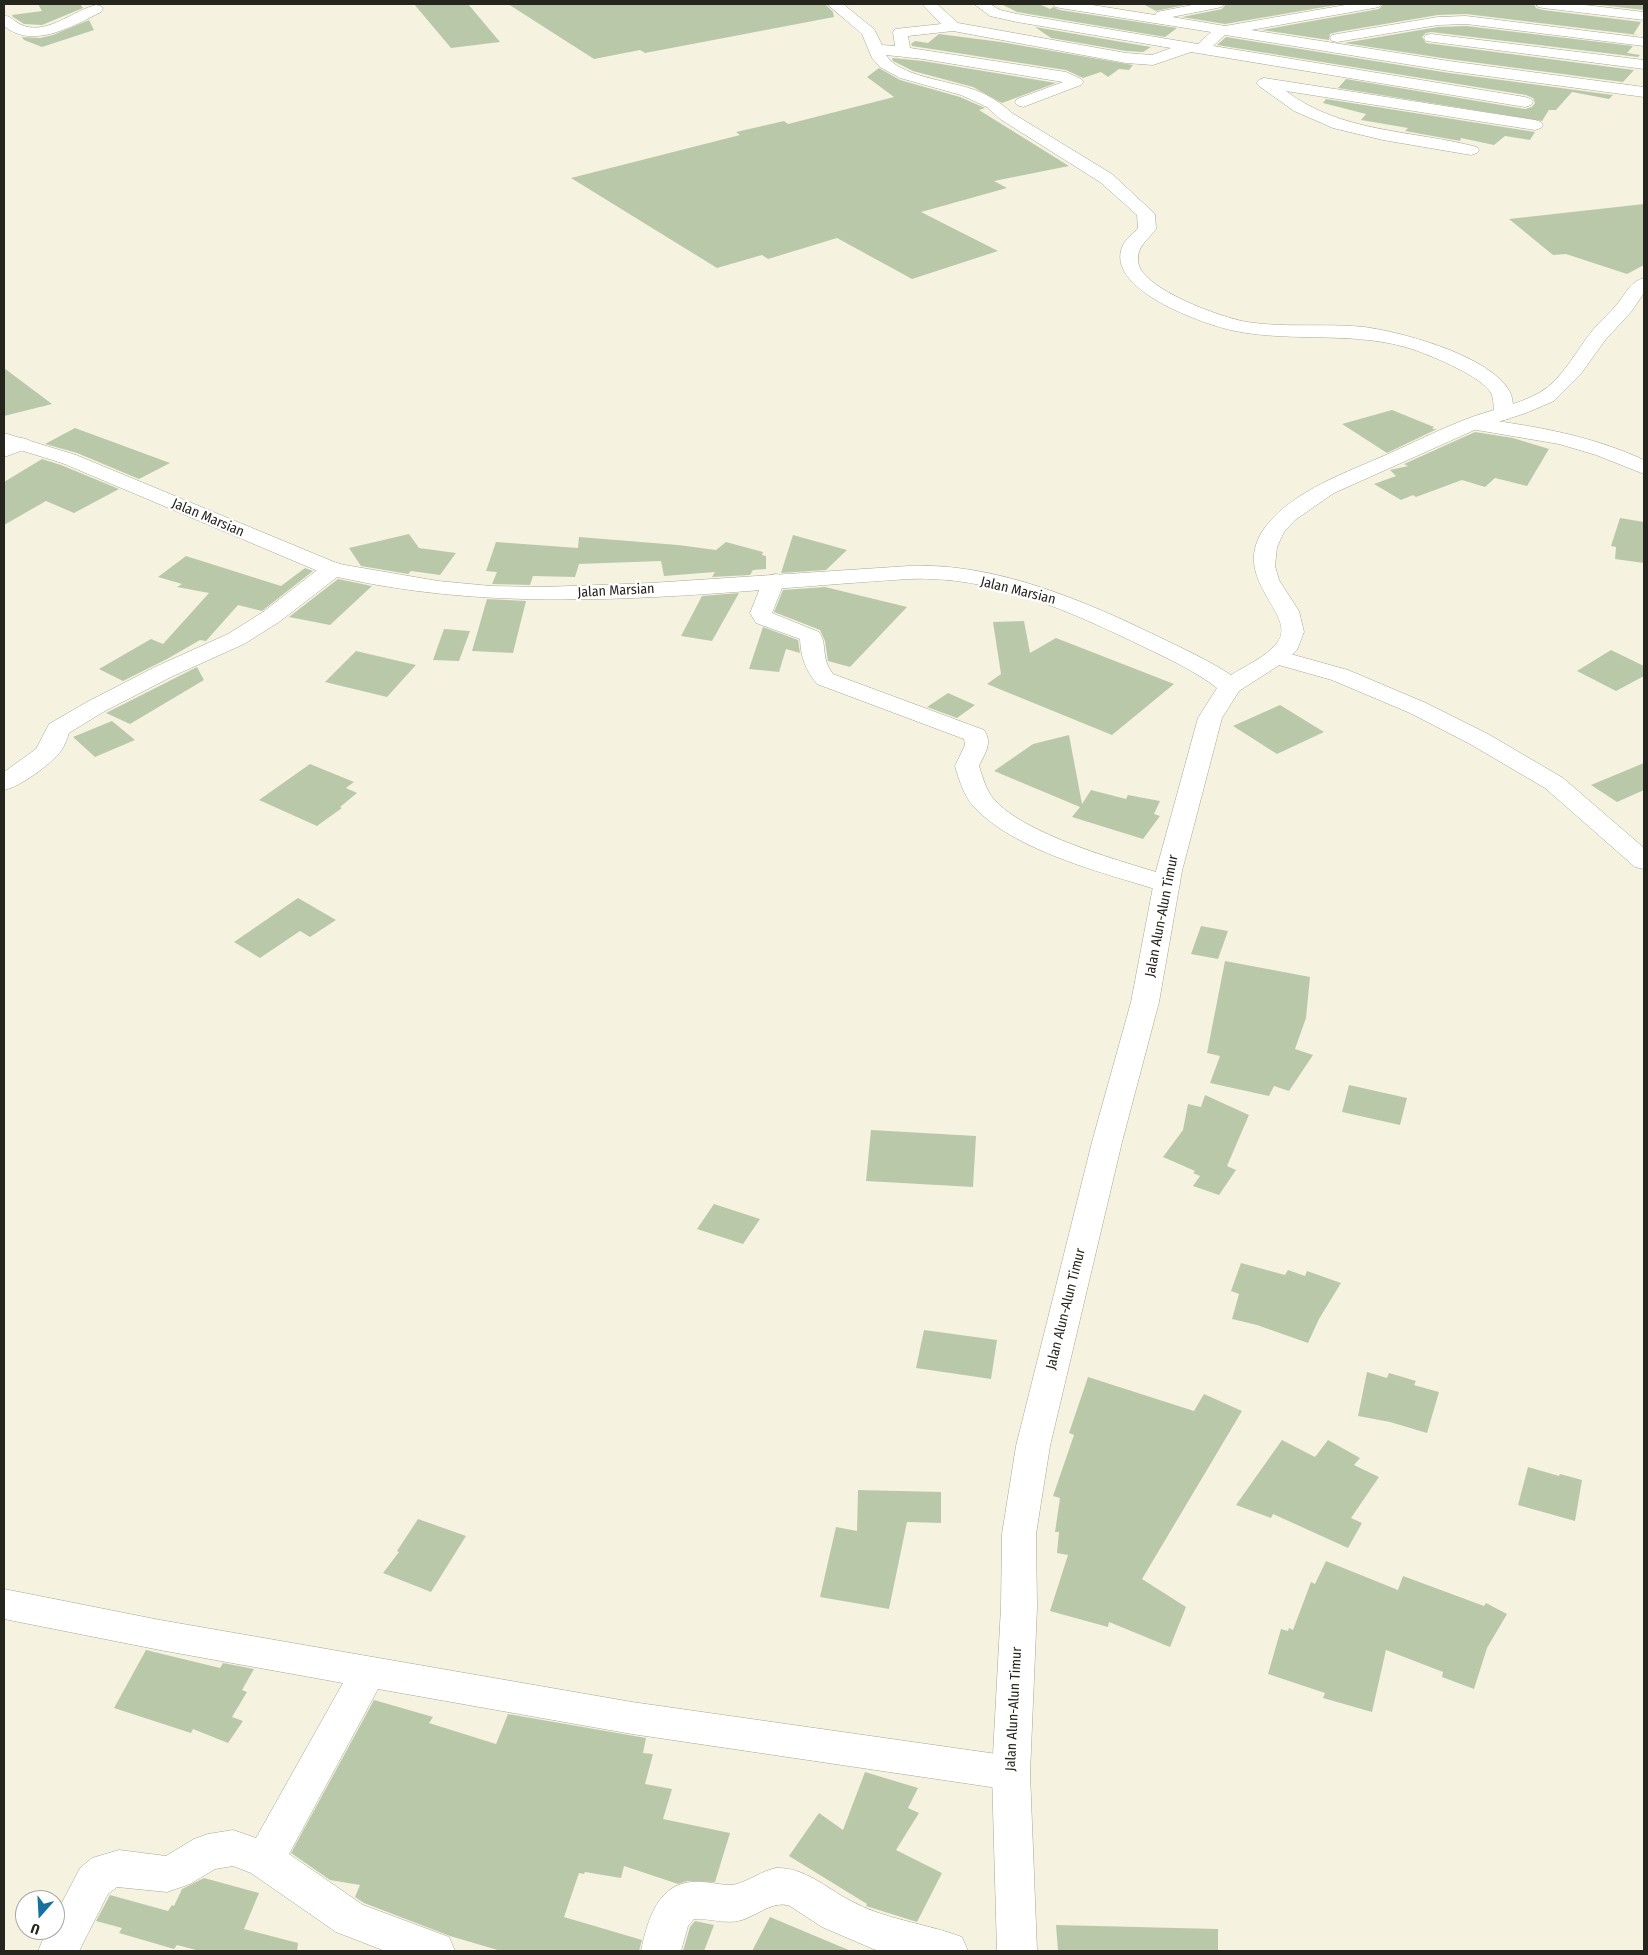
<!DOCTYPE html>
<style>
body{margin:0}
#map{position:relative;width:1648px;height:1955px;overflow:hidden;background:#f5f3e0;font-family:"Fira Sans Condensed",sans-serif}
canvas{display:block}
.frame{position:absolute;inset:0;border:5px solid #25241d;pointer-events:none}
.north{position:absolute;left:15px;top:1890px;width:50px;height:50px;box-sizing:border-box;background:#fff;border:1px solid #a8a7a5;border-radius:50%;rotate:199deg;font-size:14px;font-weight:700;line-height:20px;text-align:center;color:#25241d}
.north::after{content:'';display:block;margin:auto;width:18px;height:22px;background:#1671a0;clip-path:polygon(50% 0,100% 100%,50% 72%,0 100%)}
</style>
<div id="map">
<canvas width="1648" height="1955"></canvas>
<div class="frame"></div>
<div class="north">U</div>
</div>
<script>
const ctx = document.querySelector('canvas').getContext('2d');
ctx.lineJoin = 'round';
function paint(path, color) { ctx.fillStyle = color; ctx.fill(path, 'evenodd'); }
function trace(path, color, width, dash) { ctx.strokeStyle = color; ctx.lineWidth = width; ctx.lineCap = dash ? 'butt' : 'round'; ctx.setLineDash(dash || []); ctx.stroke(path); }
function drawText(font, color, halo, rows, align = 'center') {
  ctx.font = font + ' "Fira Sans Condensed",sans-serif'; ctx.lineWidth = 4.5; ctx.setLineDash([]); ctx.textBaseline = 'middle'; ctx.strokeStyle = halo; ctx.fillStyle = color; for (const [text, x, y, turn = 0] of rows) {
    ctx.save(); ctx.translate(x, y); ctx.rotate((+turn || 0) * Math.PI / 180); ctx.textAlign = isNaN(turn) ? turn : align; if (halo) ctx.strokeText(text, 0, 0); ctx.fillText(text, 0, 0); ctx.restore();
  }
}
paint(new Path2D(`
 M38,4H80L83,8L42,25L24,24L13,17L12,15L42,11Z
 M414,4H468L500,42L451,48Z
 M508,4H825L833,12L834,17L645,53L640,50L594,59Z
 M1001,4H1039L1050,9L1053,7L1060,10L1177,28L1165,37L1017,12Z
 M1143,4H1189L1156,11Z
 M1226,4H1342L1225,24L1182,17L1222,9Z
 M1383,4H1534L1536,8L1543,10L1641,22L1633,35H1638L1466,14L1438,15L1337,32L1330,34L1329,40L1262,30L1379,9Z
 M1591,4H1644V10Z
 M89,20L94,30L42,47L24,40L22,37L40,38L53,35Z
 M1466,26L1633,46L1627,53L1640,55L1638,57L1431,32L1426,33L1422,37L1426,43L1634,70L1623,82L1449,59L1344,43L1438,27Z
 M1035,27L1151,47L1143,52L1126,51L1051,38Z
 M939,34L1001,42L1133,65L1129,70L1119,69L1108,77L1101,72L1083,78L1066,70L912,46L911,44L915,41L928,43Z
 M1226,37L1449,73L1613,95L1609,99L1572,92L1556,110H1549L1542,121L1338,88L1346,79L1525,109L1532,107L1535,103L1533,98L1526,95L1217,45Z
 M893,58L923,61L1056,83L1002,103L973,87L913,71L893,61L892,59Z
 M879,68L900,80L960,97L985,108L979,110L1069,166L994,181L1007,188L921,212L998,251L912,279L837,238L768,259L762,255L717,268L571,178L740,135L736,132L784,121L788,124L894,97L867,77Z
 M1326,99L1535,132L1530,140L1505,136L1494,145L1461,138L1460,141L1405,131L1408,128L1361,120L1366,114L1323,103Z
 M1644,204V265L1627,274L1566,254L1553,255L1509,219Z
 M4,368L52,404L4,416Z
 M1392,410L1434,427L1432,429H1437L1387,453L1342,424Z
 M75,428L170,463L139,479L77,453L45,444Z
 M1475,432L1513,438L1549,449L1527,486L1495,478L1485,487L1462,480L1416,497L1413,495L1401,500L1374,484L1396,476L1390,470L1408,466L1404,464Z
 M42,459L61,465L119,489L74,513L46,501L4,525V482Z
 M1620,518L1644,522V563L1615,559L1616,547L1611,546Z
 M409,534L419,548L456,553L440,575L411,571L408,574L361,566L349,548Z
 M793,535L847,550L826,570L781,573Z
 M579,537L678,545L716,550L726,542L763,552L762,555L766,556V569L753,570L750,575L712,577L715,572L664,576L661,561L579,564L575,577L533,576L530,585L492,584L497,572L486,571L496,542L578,548Z
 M186,556L281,586L305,568L313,571L262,611L238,605L206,641L200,640L167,659L123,681L99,669L151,639L163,644L209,593L177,587L182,584L158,577Z
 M338,579L372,586L330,625L289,617Z
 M825,587L907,607L850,667L828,661L825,641L820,630L774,612L783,590Z
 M739,593L712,641L681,636L702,596Z
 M487,599L526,601L513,653L472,651Z
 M1024,621L1030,653L1056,638L1174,684L1112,735L987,684L1001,674L993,622Z
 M763,627L798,640L800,653L786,649L779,672L749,669Z
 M444,629L470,631L459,661L433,660Z
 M1611,650L1644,666V676L1616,691L1577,671Z
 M356,651L416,665L387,697L325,682Z
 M197,667L204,680L130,724L106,713Z
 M948,693L975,705L957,718L927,707Z
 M1280,705L1324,732L1277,754L1233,726Z
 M112,721L135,740L95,757L73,737Z
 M1069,735L1082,804L1091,790L1126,799L1128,795L1160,801L1154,814L1160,816L1143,839L1072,817L1080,807L994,771L1033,744Z
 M1644,763V790L1617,802L1591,785Z
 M310,764L354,782L346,788L357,793L340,807L342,808L317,826L259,800Z
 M298,898L336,920L310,937L300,931L260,958L234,942Z
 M1201,926L1228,931L1218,959L1191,954Z
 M1225,961L1310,977L1306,1018L1295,1049L1313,1055L1289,1091L1274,1086L1269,1096L1210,1083L1220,1056L1207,1053Z
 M1349,1085L1407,1098L1400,1125L1342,1112Z
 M1205,1095L1249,1115L1227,1166L1236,1170L1219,1195L1193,1186L1200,1176L1193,1173L1195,1171L1163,1157L1183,1130L1188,1104L1201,1107Z
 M871,1130L976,1136L973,1187L866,1181Z
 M714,1204L760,1219L743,1244L697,1229Z
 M1241,1263L1285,1275L1288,1270L1305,1276L1307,1271L1341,1283L1319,1319L1308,1343L1257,1325L1232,1319L1239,1294L1231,1291Z
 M924,1330L997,1340L991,1379L916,1368Z
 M1367,1372L1387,1378L1389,1373L1416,1381L1414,1385L1439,1392L1427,1433L1390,1422L1358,1416Z
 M1088,1377L1194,1411L1204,1394L1242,1411L1142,1579L1186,1607L1170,1647L1109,1622L1108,1627L1050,1611L1068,1555L1057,1553L1059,1532H1055L1060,1498L1053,1496L1074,1435L1069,1433Z
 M1282,1440L1315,1457L1328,1440L1360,1458L1354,1465L1379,1477L1351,1518L1362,1523L1348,1548L1273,1514L1271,1518L1236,1505Z
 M1528,1467L1559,1476L1560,1474L1582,1480L1575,1521L1518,1505Z
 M858,1490L941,1492V1523L907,1522L889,1609L820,1597L836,1527L857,1531Z
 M418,1519L466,1536L431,1592L383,1573L399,1552L397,1551Z
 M1326,1561L1398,1590L1403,1576L1484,1606L1486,1603L1507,1614L1487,1648L1474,1689L1442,1677L1443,1672L1386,1650L1372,1712L1323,1698L1325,1693L1268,1674L1281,1629L1288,1631L1289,1628L1293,1630L1311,1582L1315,1584Z
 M146,1650L220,1668L223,1663L254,1669L242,1690L247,1692L232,1717L243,1721L228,1743L193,1729L191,1733L114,1708Z
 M374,1700L433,1717L429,1723L496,1744L508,1714L646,1738L643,1753L653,1754L645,1784L672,1789L663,1819L730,1833L715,1882L687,1881L678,1884L624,1866L621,1878L585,1872L584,1874L579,1873L564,1917L642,1940L639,1951H501L450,1936L364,1903L355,1897L360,1885L330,1880L291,1853Z
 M865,1772L918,1788L908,1808L919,1813L896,1850L942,1873L917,1922L866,1906L867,1904L789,1856L819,1813L843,1830Z
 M204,1878L259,1893L244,1929L298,1943L297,1951H200L177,1945L174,1949L119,1933L122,1928L96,1921L110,1895L168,1911L172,1905L174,1906L182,1889Z
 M770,1917L851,1951H752Z
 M695,1921L714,1925L704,1951H683L690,1927Z
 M1056,1925L1218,1929V1951H1058Z`), '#bac8aa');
const minor = new Path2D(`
 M827,4H843L874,29L882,45L895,46L893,32L895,29L941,24L922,4H937L958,23L1126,53L1152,55L1171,48L1017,22L990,16L974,4H990L1000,10L1017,14L1198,44L1211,32L1060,8L1055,7L1053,4H1086L1155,15L1157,12L1197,4H1224L1222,7L1172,17L1225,26L1351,4H1381L1379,7L1374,8L1251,30L1449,61L1644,87V97L1449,71L1225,35L1213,46L1525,97L1531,99L1533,102L1531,105L1525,107L1191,52L1153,65L1126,63L953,31L908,36L910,48L1066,72L1081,79L1084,82L1081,85L1023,107L1017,105L1015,102L1017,99L1063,82L923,59L886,55C898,76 949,81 972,89C987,94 1000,102 1012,113L1112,174L1155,214L1156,229C1148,240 1137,246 1138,261C1140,289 1223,318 1247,322C1285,328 1325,323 1364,327C1402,332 1491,356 1510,392C1513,398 1513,407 1514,414L1511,418L1504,420L1497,418C1492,411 1495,401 1491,393C1481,376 1434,357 1415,350C1356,330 1295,343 1235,331C1205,325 1102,289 1123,245C1126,239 1134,233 1138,228L1137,215L1100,182L1000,119L987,107L961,95L900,78L880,67L872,58L862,34Z
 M1536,4H1577L1644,12V20L1543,8L1538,7Z
 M96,5L101,6L103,9L101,12C73,26 33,50 4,26V15C12,17 17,24 24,26C49,34 74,10 96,5Z
 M1466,16L1644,38V46L1466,24L1438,25L1337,42L1332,41L1330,38L1332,35L1337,34L1438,17Z
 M1431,34L1644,60V69L1426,41L1424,38L1426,35Z
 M1264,78L1535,120L1541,122L1543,125L1541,128L1535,130L1286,91C1341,133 1412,130 1477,147L1479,150L1477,153L1471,155L1383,140L1333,128L1294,111L1259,86L1256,83L1259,80Z
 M1472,418C1531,425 1590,435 1644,460V474L1596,455L1559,444L1465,428L1462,424L1465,420Z
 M22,438L29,440L32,444L29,448L4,457V444Z
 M333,562L341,564L344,569L341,574L279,622L244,644L171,677L103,712L69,733C67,739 65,745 61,751C51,764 20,787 4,790V772L36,749L49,724L87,702L155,667L228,634L263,612L325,564Z
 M776,574L784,576L787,581L782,588L772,613L819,632C828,644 820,657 833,674L984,730C993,743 985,753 979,766C982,775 985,786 990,794C1016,834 1131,864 1176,878L1180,884L1176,890L1167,892L1158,890C1101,872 1015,851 974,807C964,796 959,780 955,766L965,745L964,739L817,684C805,669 801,658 800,639L756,623L750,613L760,588L768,576Z
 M1276,650L1348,670L1426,703L1488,734L1563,778L1644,848V869L1635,867L1545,788L1470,744L1410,713L1332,680L1268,662L1264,657L1268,652Z
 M4,1589L160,1620L632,1702L1011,1756L1025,1761L1030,1773L1025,1785L1011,1790L632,1734L378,1689L289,1854L363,1905L449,1937L455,1951H385L336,1932L251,1873L233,1866L215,1869L190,1884L167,1892L117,1887L108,1894L79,1951H38L47,1930H55V1916L80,1868L92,1858L119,1850L166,1856L194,1839L208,1834L233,1830L256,1838L343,1683L160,1650L4,1619Z
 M776,1868C804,1867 825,1887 849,1900C885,1920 925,1923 962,1937L968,1951H878L822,1927L790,1906C773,1900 758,1915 742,1920C726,1925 710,1918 694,1919L688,1926L681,1951H641C648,1918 659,1878 702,1882C713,1882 726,1887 737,1884C750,1880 762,1871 776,1868Z`);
const tertiary = new Path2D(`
 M1644,278V293L1631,312L1606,339L1580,375L1554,401L1526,413L1479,428L1334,493L1295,520L1284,532L1277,547L1275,566L1279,580L1299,611L1304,632L1297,650L1284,662L1239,691L1222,718L1182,871L1159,1002L1122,1142L1050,1446L1036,1534L1037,1607L1030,1773L1037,1951H997L992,1773L1001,1607L1002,1534L1016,1446L1092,1142L1131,1002L1156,871L1198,718L1217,688C1195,671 1169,659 1144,647C1072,612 991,575 909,579C715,591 517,621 325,574L62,463L4,445V433L76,455L339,564L438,581L491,586L544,587L651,583L909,566C993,562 1083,600 1157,636C1182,648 1208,660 1231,675C1245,666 1266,657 1277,643C1300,614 1226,579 1266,526C1294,490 1348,472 1388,454C1413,443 1438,430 1464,420C1489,410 1515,406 1539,393C1562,380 1576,351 1592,331C1600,321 1610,313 1618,303C1626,293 1631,281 1644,278Z`);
trace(minor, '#a7a594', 1);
trace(tertiary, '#a7a594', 1);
paint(minor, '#fff');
paint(tertiary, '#fff');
drawText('14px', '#25241d', '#fff', [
 ["Jalan Marsian",208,518,23],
 ["Jalan Marsian",616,591,-3],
 ["Jalan Marsian",1018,591,14],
 ["Jalan Alun-Alun Timur",1162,916,-79],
 ["Jalan Alun-Alun Timur",1066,1309,-76],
 ["Jalan Alun-Alun Timur",1014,1709,-87]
]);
</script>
